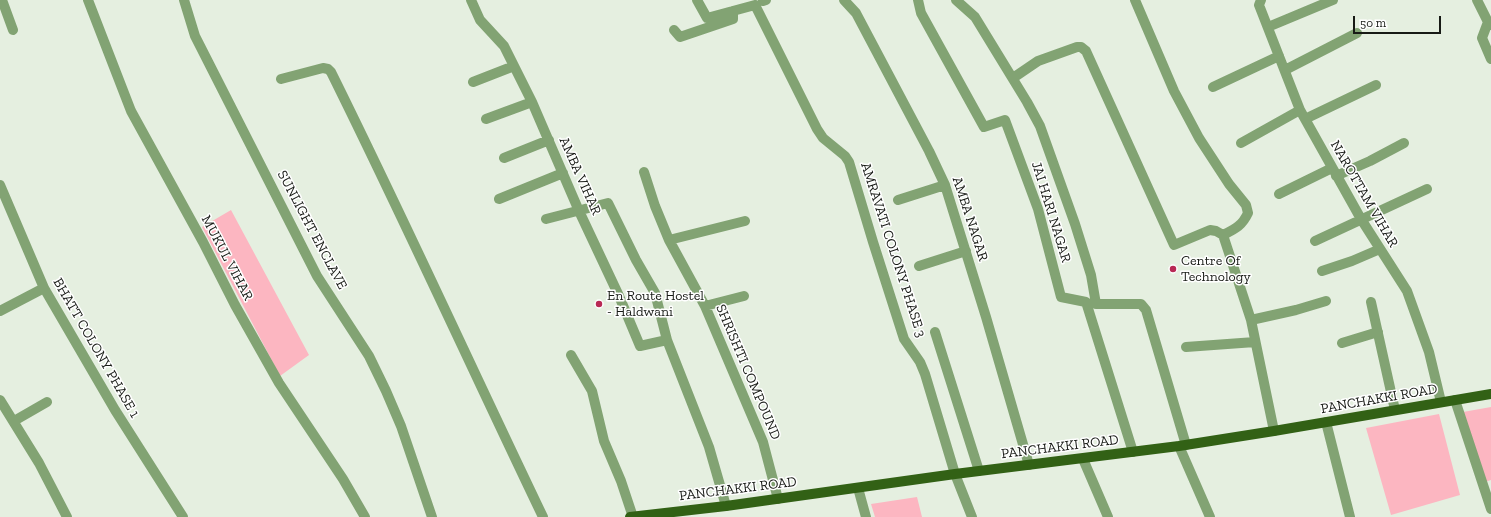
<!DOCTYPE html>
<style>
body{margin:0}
#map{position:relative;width:1491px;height:517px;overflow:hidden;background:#e5efe0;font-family:"Zilla Slab",serif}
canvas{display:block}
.scale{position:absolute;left:1353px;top:16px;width:88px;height:18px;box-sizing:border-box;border:2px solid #171a15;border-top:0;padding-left:5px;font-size:12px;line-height:14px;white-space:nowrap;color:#171a15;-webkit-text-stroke:3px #fff;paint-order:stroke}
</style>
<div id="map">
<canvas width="1491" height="517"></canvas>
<div class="scale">50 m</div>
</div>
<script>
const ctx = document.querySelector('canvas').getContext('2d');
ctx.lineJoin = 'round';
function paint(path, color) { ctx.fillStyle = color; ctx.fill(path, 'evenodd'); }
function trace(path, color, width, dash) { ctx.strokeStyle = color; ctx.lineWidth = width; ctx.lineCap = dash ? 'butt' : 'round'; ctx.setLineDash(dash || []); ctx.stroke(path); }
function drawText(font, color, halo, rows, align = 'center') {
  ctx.font = font + ' "Zilla Slab",serif'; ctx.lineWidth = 3; ctx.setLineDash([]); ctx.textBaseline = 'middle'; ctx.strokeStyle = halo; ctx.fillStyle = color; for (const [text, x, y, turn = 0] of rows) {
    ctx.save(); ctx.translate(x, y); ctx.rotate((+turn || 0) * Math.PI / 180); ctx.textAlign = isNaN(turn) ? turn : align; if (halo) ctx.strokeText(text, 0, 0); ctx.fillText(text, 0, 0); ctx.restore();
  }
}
paint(new Path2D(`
 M231,210L309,355L280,376L202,227Z
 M1491,407V480L1485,482L1463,412Z
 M1439,414L1460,495L1391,515L1366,428Z
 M917,497L922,517H875L871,504Z`), '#fcb6c1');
trace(new Path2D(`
 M2,0L13,30
 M88,0L131,111L203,242L235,305L279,383L343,479L365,517
 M184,0L195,36L317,276L369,356L386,391L401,426L432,517
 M471,0L480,20L504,46L532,102L579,211L619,296L640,346L667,340
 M697,0L707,18L755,5L817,129L823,138L845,156L849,162L873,242L904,339L920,362L925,374L955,474L972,517
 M844,0L856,13L929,151L945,185L986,317L1029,465
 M918,0L921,13L984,127L1005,120L1038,209L1061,297L1086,302L1133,452
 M956,0L975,17L1027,102L1040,126L1075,224L1091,275L1096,304H1141L1146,310L1186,445
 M1135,0L1174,91L1199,138L1229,184L1246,205L1248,213C1242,226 1235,229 1223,235
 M1261,0L1259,5L1300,110L1361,219L1407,291L1429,352L1441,402
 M1477,0L1488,22L1491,25
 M763,1L766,0
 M1488,22L1482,38L1491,59
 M1268,27L1333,0
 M674,30L680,37L733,19V11
 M1285,70L1357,33
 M1013,78L1038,61L1077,47H1081L1086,51L1174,245L1210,230L1216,231L1223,235L1251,320L1274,431
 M281,79L323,68L328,69L331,72C404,219 472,369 543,517
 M473,82L514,66
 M1213,87L1279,56
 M486,119L532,102
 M1305,119L1376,85
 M1241,143L1300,110
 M504,158L549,140
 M644,172L655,206L669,240L705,306L763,442L778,499
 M1336,176L1370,161L1404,143
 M0,185L44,288L115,410L183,517
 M1279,194L1332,168
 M499,199L563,173
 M898,200L945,185
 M546,219L608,203L636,260L655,293L667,340L709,447L726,506
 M669,240L745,221
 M1315,241L1427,189
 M919,266L966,251
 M1322,271L1352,261L1380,249
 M1371,302L1395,410
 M705,306L744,296
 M0,311L44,288
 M1251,320L1296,310L1326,301
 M935,332L979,471
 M1342,343L1378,332
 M1186,347L1255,342
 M571,355L592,391L604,441L621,481L633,517
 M0,400L39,463L67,517
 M1455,400L1491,509
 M14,421L47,402
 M1326,422L1350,517
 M1179,446L1210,517
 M1083,459L1108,517
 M858,488L866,517`), '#82a373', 10);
trace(new Path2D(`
 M630,517L726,506L955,474L1179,446L1274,431L1491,394`), '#326115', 10);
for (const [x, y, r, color] of [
 [1173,269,4,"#b82854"],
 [599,304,4,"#b82854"]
]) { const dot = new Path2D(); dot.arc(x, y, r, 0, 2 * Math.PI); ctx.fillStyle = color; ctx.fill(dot); trace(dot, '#fff', 1.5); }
drawText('14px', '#171a15', '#fff', [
 ["AMBA VIHAR",580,176,66],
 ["NAROTTAM VIHAR",1364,194,60],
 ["JAI HARI NAGAR",1051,212,73],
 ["AMBA NAGAR",970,219,72],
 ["SUNLIGHT ENCLAVE",312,230,62],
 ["AMRAVATI COLONY PHASE 3",893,250,72],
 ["MUKUL VIHAR",227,258,62],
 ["BHATT COLONY PHASE 1",96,348,60],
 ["SHRISHTI COMPOUND",748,372,67],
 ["PANCHAKKI ROAD",1379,399,-10],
 ["PANCHAKKI ROAD",1060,447,-7],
 ["PANCHAKKI ROAD",738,489,-7]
]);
drawText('14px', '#171a15', '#fff', [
 ["Centre Of",1181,261],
 ["Technology",1181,277],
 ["En Route Hostel",607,296],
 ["- Haldwani",607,312]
], 'left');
</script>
